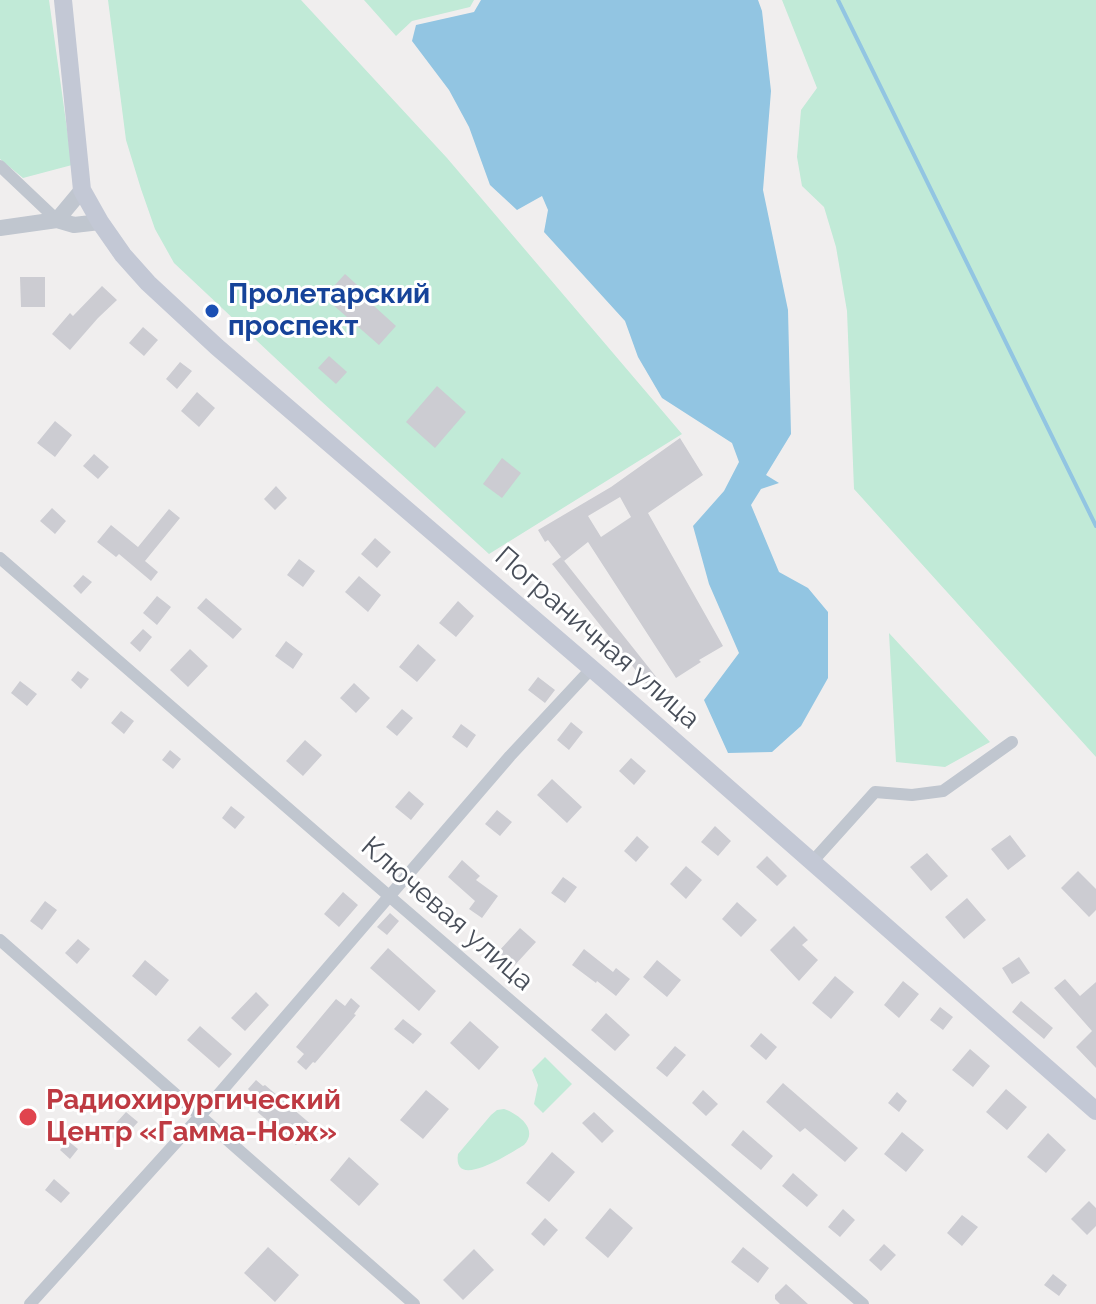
<!DOCTYPE html>
<meta charset="utf-8">
<style>
body{margin:0}
canvas{display:block;background:#f0eeee}
</style>
<canvas width="1096" height="1304"></canvas>
<script>
const ctx = document.querySelector('canvas').getContext('2d');
ctx.lineJoin = 'round';
function paint(path, color) { ctx.fillStyle = color; ctx.fill(path, 'evenodd'); }
function trace(path, color, width, dash) { ctx.strokeStyle = color; ctx.lineWidth = width; ctx.lineCap = dash ? 'butt' : 'round'; ctx.setLineDash(dash || []); ctx.stroke(path); }
function drawText(font, color, halo, rows, align = 'center') {
  ctx.font = font + ' Raleway,sans-serif'; ctx.lineWidth = 6; ctx.setLineDash([]); ctx.textBaseline = 'middle'; ctx.strokeStyle = halo; ctx.fillStyle = color; for (const [text, x, y, turn = 0] of rows) {
    ctx.save(); ctx.translate(x, y); ctx.rotate((+turn || 0) * Math.PI / 180); ctx.textAlign = isNaN(turn) ? turn : align; if (halo) ctx.strokeText(text, 0, 0); ctx.fillText(text, 0, 0); ctx.restore();
  }
}
paint(new Path2D(`
 M0,0H49L72,165L23,178L0,159Z
 M108,0H301L447,158L682,434L489,554L321,401L174,263L155,229L141,189L126,140Z
 M364,0H474L470,7L412,21L396,36Z
 M782,0H1096V757L854,489L847,311L836,247L824,207L802,186L797,157L801,110L817,88Z
 M889,633L990,742L945,767L896,762Z
 M545,1057L572,1084L543,1113L534,1104L538,1085L532,1070Z
 M504,1109C519,1114 539,1130 524,1145C512,1152 452,1192 458,1154L491,1115L497,1110Z`), '#c1ead7');
paint(new Path2D(`
 M481,0H758L762,11L771,91L763,190L788,310L791,434L766,475L779,483L761,489L751,505L779,572L808,588L828,612V678L801,726L772,752L728,753L704,700L739,653L709,584L693,526L724,491L739,462L732,443L662,398L638,357L625,321L544,232L548,210L542,196L517,210L490,185L469,127L449,90L412,41L416,25L474,12Z`), '#92c5e2');
trace(new Path2D(`
 M838,0L1096,526`), '#92c5e2', 4);
paint(new Path2D(`
 M345,274L366,293L363,296L396,326L379,345L324,297Z
 M20,277H45V307H21Z
 M102,286L117,300L98,318L70,350L52,334L70,313L73,316Z
 M143,327L158,340L144,356L129,343Z
 M329,356L347,372L336,384L318,368Z
 M180,362L192,371L177,389L166,379Z
 M437,386L466,412L435,448L406,422Z
 M197,392L215,408L199,427L181,411Z
 M55,421L72,435L55,457L37,443Z
 M680,438L703,475L648,513L723,646L699,660L701,662L676,678L588,542L564,561L548,540L545,542L538,530L611,487ZM620,497L631,517L601,537L588,516Z
 M94,454L109,467L98,479L83,466Z
 M502,458L521,473L502,498L483,484Z
 M276,486L287,498L275,510L264,499Z
 M52,508L66,521L55,534L40,521Z
 M169,509L180,518L145,561L158,572L151,581L119,554L116,557L97,542L111,525L138,547Z
 M375,538L391,552L377,568L361,554Z
 M561,557L665,688L656,696L552,564Z
 M299,559L315,571L303,587L287,575Z
 M83,575L92,582L81,594L73,586Z
 M359,576L381,595L368,612L345,592Z
 M157,596L171,607L157,625L143,613Z
 M206,598L242,629L233,639L197,608Z
 M458,601L474,616L456,637L439,623Z
 M143,629L152,637L140,652L130,643Z
 M286,641L303,654L293,669L275,656Z
 M418,644L436,660L417,682L399,667Z
 M190,649L208,666L188,687L170,670Z
 M78,671L89,679L81,689L71,680Z
 M538,677L555,690L545,703L528,690Z
 M20,681L37,694L27,706L11,693Z
 M354,683L370,698L356,713L340,698Z
 M402,709L413,718L397,736L386,727Z
 M121,711L134,721L124,734L111,723Z
 M571,722L583,732L569,750L557,740Z
 M461,724L476,735L467,748L452,737Z
 M305,740L322,755L303,776L286,761Z
 M170,750L181,759L173,769L162,760Z
 M631,758L646,771L634,785L619,771Z
 M552,779L582,807L567,823L537,795Z
 M409,791L424,804L411,820L395,807Z
 M231,806L245,817L235,829L222,818Z
 M497,810L512,822L500,836L485,824Z
 M715,826L731,841L718,856L701,842Z
 M1010,835L1026,856L1008,870L991,849Z
 M637,836L649,847L636,862L624,851Z
 M927,853L948,876L931,891L910,867Z
 M767,856L787,876L777,886L756,867Z
 M462,860L480,876L476,880L498,896L482,918L469,909L475,901L448,877Z
 M686,866L702,880L686,899L670,884Z
 M1078,871L1096,889V910L1089,917L1061,888Z
 M563,877L577,887L565,903L551,893Z
 M343,892L358,905L339,927L324,914Z
 M967,898L986,920L964,939L945,917Z
 M45,901L57,910L42,930L30,921Z
 M737,902L757,920L741,937L722,919Z
 M390,913L399,921L387,935L377,927Z
 M794,926L808,940L802,945L818,960L799,981L770,950Z
 M520,928L536,942L514,966L498,952Z
 M78,939L90,949L77,964L65,953Z
 M388,948L436,991L419,1011L370,968Z
 M584,949L613,972L616,968L630,979L616,996L597,981L596,983L572,965Z
 M1019,957L1030,973L1012,984L1002,968Z
 M145,960L169,980L156,996L132,976Z
 M657,960L681,980L667,997L643,977Z
 M835,976L854,992L831,1019L812,1003Z
 M1065,979L1080,996L1096,982V1068L1076,1047L1092,1031L1054,988Z
 M903,981L919,994L899,1018L884,1005Z
 M256,992L269,1005L245,1031L231,1018Z
 M351,998L360,1006L354,1014L356,1015L315,1063L313,1062L306,1070L297,1062L304,1054L296,1047L336,999L345,1006Z
 M1021,1001L1053,1028L1044,1039L1012,1012Z
 M940,1007L953,1017L943,1030L930,1020Z
 M606,1013L630,1035L615,1051L591,1030Z
 M403,1019L422,1034L413,1044L394,1029Z
 M470,1021L499,1047L479,1070L450,1043Z
 M200,1026L232,1054L219,1068L187,1040Z
 M761,1033L777,1047L766,1060L750,1046Z
 M675,1046L686,1055L667,1077L656,1068Z
 M970,1049L990,1066L973,1087L952,1070Z
 M256,1080L263,1086L265,1085L313,1126L311,1128L319,1135L311,1144L303,1137L296,1145L248,1104L255,1096L248,1089Z
 M783,1083L858,1148L845,1162L805,1128L800,1132L766,1102Z
 M1006,1089L1027,1107L1007,1130L986,1112Z
 M426,1090L449,1109L423,1139L400,1120Z
 M703,1090L718,1104L706,1116L692,1103Z
 M897,1092L907,1101L899,1112L888,1103Z
 M126,1112L138,1122L119,1143L107,1133Z
 M594,1112L614,1131L602,1143L582,1123Z
 M743,1130L773,1156L761,1170L731,1145Z
 M902,1132L924,1150L906,1172L884,1154Z
 M1048,1133L1066,1150L1046,1173L1027,1157Z
 M68,1141L78,1149L70,1159L60,1150Z
 M552,1152L575,1172L549,1202L526,1183Z
 M349,1157L379,1184L359,1206L330,1180Z
 M793,1173L818,1195L807,1207L782,1186Z
 M54,1179L70,1193L61,1203L45,1190Z
 M1089,1201L1096,1208V1226L1087,1235L1071,1219Z
 M610,1208L633,1228L608,1258L585,1238Z
 M843,1209L855,1220L840,1237L828,1227Z
 M962,1215L978,1227L962,1246L947,1233Z
 M545,1218L558,1230L544,1246L531,1234Z
 M884,1244L896,1255L881,1271L869,1260Z
 M268,1247L299,1275L275,1302L244,1273Z
 M743,1247L769,1268L758,1283L731,1262Z
 M474,1249L494,1270L463,1300L443,1280Z
 M1053,1274L1067,1285L1059,1296L1044,1285Z
 M786,1284L808,1304H780L775,1299V1295Z`), '#ccccd2');
trace(new Path2D(`
 M0,166L57,220
 M0,558L389,896L863,1304
 M812,862L875,792L912,795L943,791L1012,742
 M0,940L414,1304
 M30,1304L200,1116L510,756L591,669`), '#c0c6cf', 12);
trace(new Path2D(`
 M57,220L82,190
 M0,228L57,220L74,225L100,222`), '#c0c6cf', 16);
trace(new Path2D(`
 M63,0L82,190L100,222L123,255L148,283L217,347L605,680L1096,1111`), '#c3c8d5', 18);
for (const [x, y, r, color] of [
 [212,311,8,"#1a4fb4"],
 [28,1117,10,"#e0444e"]
]) { const dot = new Path2D(); dot.arc(x, y, r, 0, 2 * Math.PI); ctx.fillStyle = color; ctx.fill(dot); trace(dot, '#fff', 3); }
drawText('bold 28px', '#164399', '#fff', [
 ["Пролетарский",228,295],
 ["проспект",228,327]
], 'left');
drawText('28px', '#484e59', '#fff', [
 ["Пограничная улица",597,638,41],
 ["Ключевая улица",447,914,41]
]);
drawText('bold 28px', '#be3a42', '#fff', [
 ["Радиохирургический",46,1101],
 ["Центр «Гамма-Нож»",46,1133]
], 'left');
</script>
